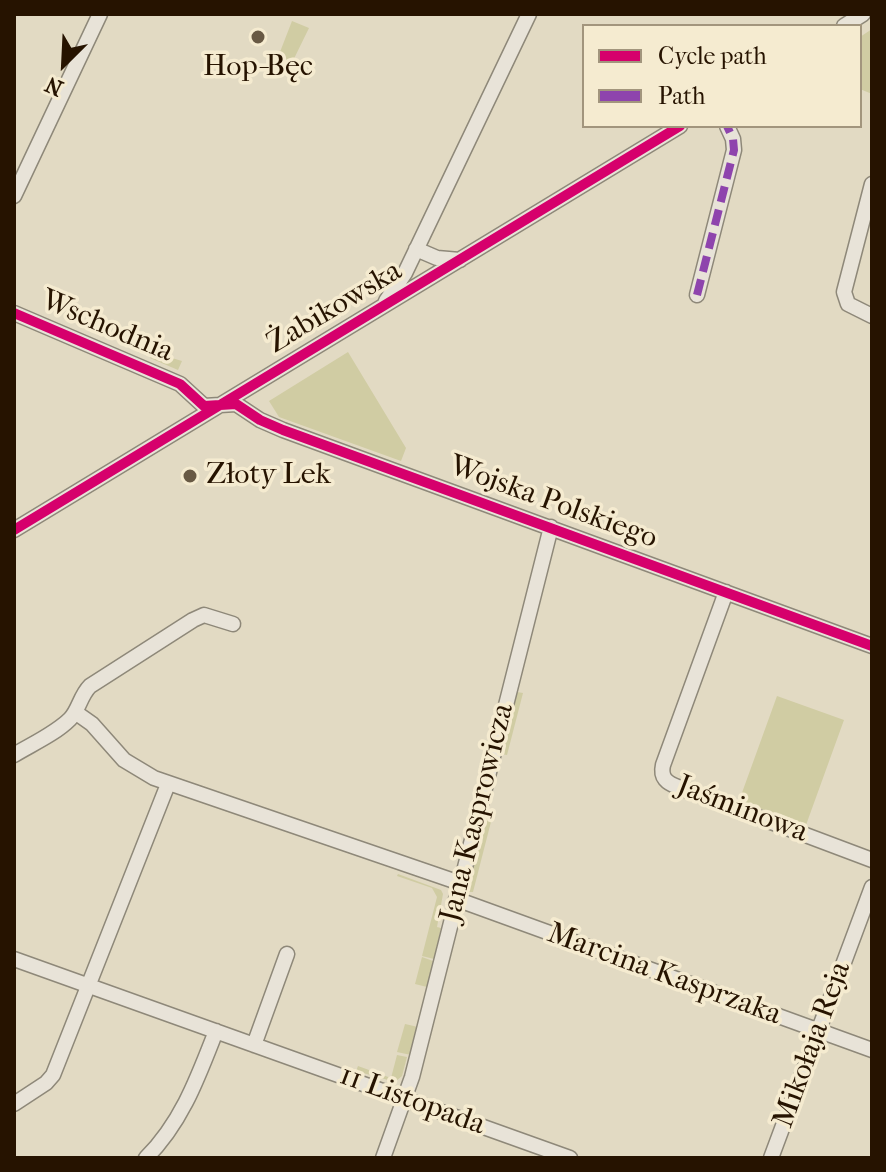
<!DOCTYPE html>
<meta charset="utf-8">
<style>
body{margin:0}
#map{position:relative;width:886px;height:1172px;overflow:hidden;background:#e2dac3;font-family:"IM FELL French Canon",serif}
canvas{display:block}
.frame{position:absolute;inset:0;border:16px solid #261300;pointer-events:none}
.legend{position:absolute;left:582px;top:24px;width:280px;height:104px;box-sizing:border-box;background:#f5ebd0;border:2px solid #a2957d;margin:0;padding:10px 14px;list-style:none;font-size:24px;color:#261300}
.legend li{display:flex;align-items:center;gap:16px;height:40px}
.legend b{width:40px;border:2px solid #a2957d}
.north{position:absolute;left:24px;top:24px;width:80px;height:80px;-webkit-text-stroke:6px #f5ebd0;paint-order:stroke;rotate:204deg;font-size:22px;font-weight:700;line-height:32px;text-align:center;color:#261300}
.north::after{content:'';display:block;margin:auto;width:28px;height:36px;background:#261300;clip-path:polygon(50% 0,100% 100%,50% 72%,0 100%)}
</style>
<div id="map">
<canvas width="886" height="1172"></canvas>
<div class="frame"></div>
<ul class="legend">
<li><b style="height:10px;background:#d6006c"></b>Cycle path</li>
<li><b style="height:10px;background:#8e44ad"></b>Path</li>
</ul>
<div class="north">N</div>
</div>
<script>
const ctx = document.querySelector('canvas').getContext('2d');
ctx.lineJoin = 'round';
function paint(path, color) { ctx.fillStyle = color; ctx.fill(path, 'evenodd'); }
function trace(path, color, width, dash) { ctx.strokeStyle = color; ctx.lineWidth = width; ctx.lineCap = dash ? 'butt' : 'round'; ctx.setLineDash(dash || []); ctx.stroke(path); }
function drawText(font, color, halo, rows, align = 'center') {
  ctx.font = font + ' "IM FELL French Canon",serif'; ctx.lineWidth = 7; ctx.setLineDash([]); ctx.textBaseline = 'middle'; ctx.strokeStyle = halo; ctx.fillStyle = color; for (const [text, x, y, turn = 0] of rows) {
    ctx.save(); ctx.translate(x, y); ctx.rotate((+turn || 0) * Math.PI / 180); ctx.textAlign = isNaN(turn) ? turn : align; if (halo) ctx.strokeText(text, 0, 0); ctx.fillText(text, 0, 0); ctx.restore();
  }
}
paint(new Path2D(`
 M292,21L309,28L286,75L273,70Z
 M872,29V94L860,89V37Z
 M152,352L182,361L178,370L150,358Z
 M348,352L406,448L401,461L279,417L269,401Z
 M517,692L523,693L507,755L502,754L500,751L515,693Z
 M777,696L844,720L806,825L739,801Z
 M486,813L493,814L473,892H467L466,887L484,814Z
 M398,874L441,890L443,894L437,927L441,928L434,959L422,956L437,897L432,888L397,876Z
 M422,957L433,961L427,987L415,984Z
 M405,1024L418,1027L411,1055L397,1052Z
 M397,1055L407,1057L402,1076L395,1082L356,1071L358,1066L391,1078Z`), '#d0cca3');
const minor = new Path2D(`
 M844,26L863,14
 M872,184L844,292L848,304L872,316
 M14,196L100,14
 M416,249L437,258L460,260
 M697,295L734,150L733,139L727,126
 M386,301L405,273L529,14
 M14,313L180,384L204,406L236,404L260,420L283,430L872,646
 M14,530L680,126
 M726,592L663,765C660,778 667,783 678,787L872,860
 M75,712L92,724L124,760L154,778L460,883
 M14,755C32,744 55,734 70,719C79,710 80,696 90,686L193,620L204,615L233,624
 M456,899L872,1050
 M14,959L570,1158
 M254,1045L287,954
 M14,1104L46,1083L53,1075L168,784
 M146,1158C182,1122 198,1077 216,1031
 M383,1158L412,1077L551,527
 M771,1158L872,887`);
trace(minor, '#8e8879', 17);
trace(minor, '#e8e3d8', 14);
trace(new Path2D(`
 M697,295L734,150L733,139L727,126`), '#8e44ad', 8, [16, 8]);
trace(new Path2D(`
 M14,313L180,384L204,406L236,404L260,420L283,430L872,646
 M14,530L680,126`), '#d6006c', 10);
for (const [x, y, r, color] of [
 [258,37,8,"#685944"],
 [190,476,8,"#685944"]
]) { const dot = new Path2D(); dot.arc(x, y, r, 0, 2 * Math.PI); ctx.fillStyle = color; ctx.fill(dot); trace(dot, '#f5ebd0', 3); }
drawText('30px', '#261300', '#f5ebd0', [
 ["Hop-Bęc",258,68],
 ["Złoty Lek",206,476,"left"]
]);
drawText('30px', '#261300', '#f5ebd0', [
 ["Żabikowska",335,308,-31],
 ["Wschodnia",107,327,23],
 ["Wojska Polskiego",553,503,20],
 ["Jaśminowa",742,810,21],
 ["Jana Kasprowicza",478,813,-76],
 ["Marcina Kasprzaka",664,975,20],
 ["Mikołaja Reja",813,1045,-70],
 ["11 Listopada",412,1101,20]
]);
</script>
